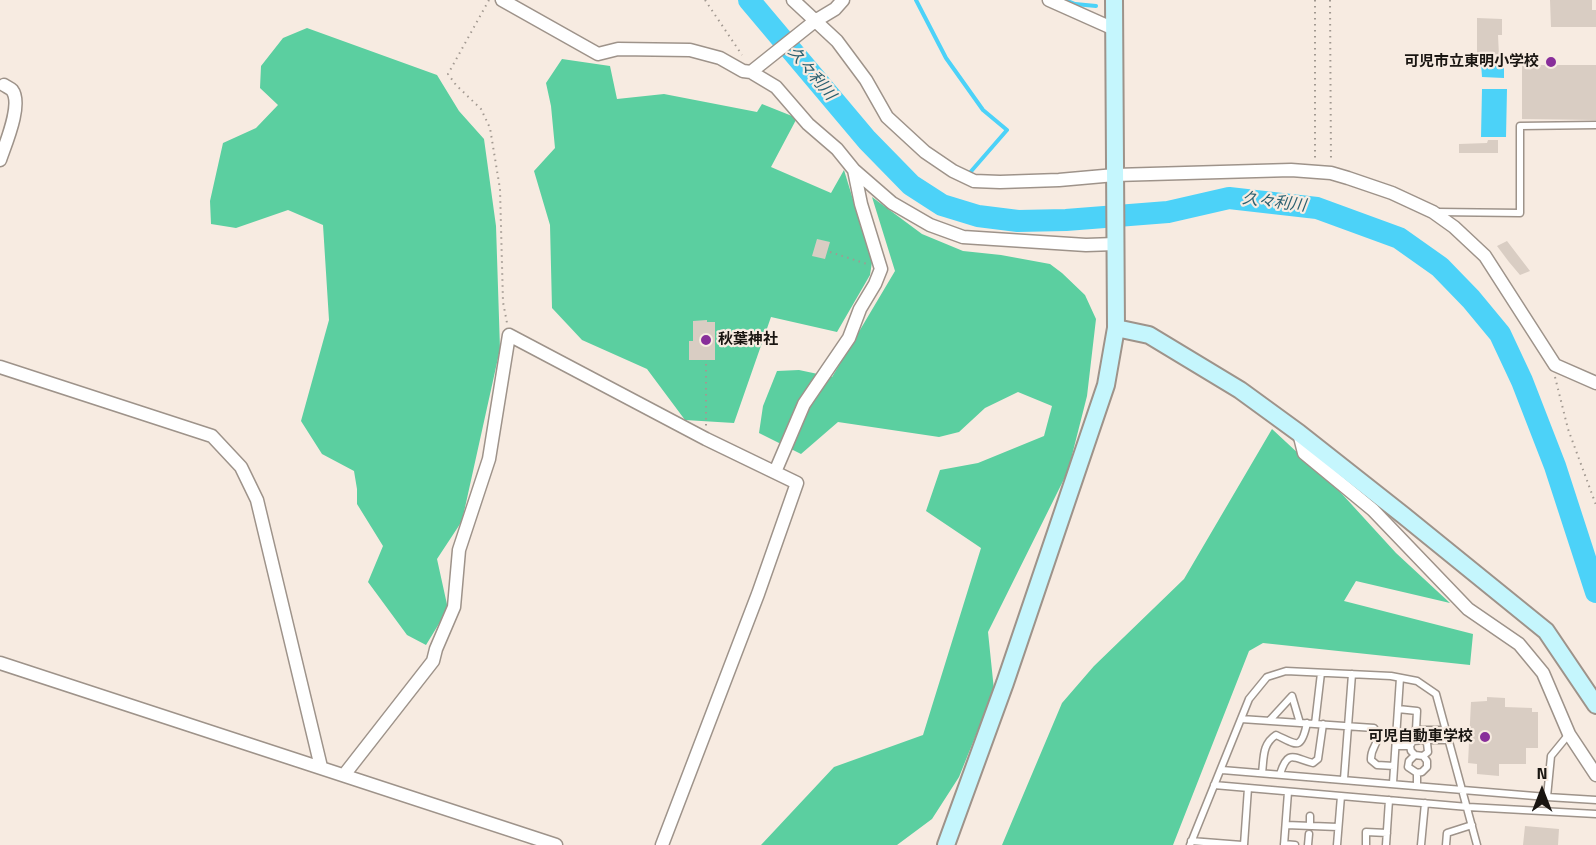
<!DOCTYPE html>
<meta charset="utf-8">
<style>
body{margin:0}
#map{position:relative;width:1596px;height:845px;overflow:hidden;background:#f7ebe1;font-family:"Titillium Web",sans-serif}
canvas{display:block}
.north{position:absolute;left:1512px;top:761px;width:60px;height:60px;-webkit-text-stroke:4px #f7ebe1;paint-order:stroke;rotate:0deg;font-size:16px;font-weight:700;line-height:24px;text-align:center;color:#191511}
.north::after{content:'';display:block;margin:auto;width:21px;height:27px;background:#191511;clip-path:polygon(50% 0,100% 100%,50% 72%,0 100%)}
</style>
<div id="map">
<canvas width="1596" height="845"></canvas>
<div class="north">N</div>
</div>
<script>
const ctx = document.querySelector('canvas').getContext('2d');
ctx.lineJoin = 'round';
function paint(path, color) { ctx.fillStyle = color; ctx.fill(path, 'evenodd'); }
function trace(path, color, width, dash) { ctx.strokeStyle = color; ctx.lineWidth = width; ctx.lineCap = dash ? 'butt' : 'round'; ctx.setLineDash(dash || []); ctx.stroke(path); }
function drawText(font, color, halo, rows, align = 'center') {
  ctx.font = font + ' "Titillium Web","Noto Sans JP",sans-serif'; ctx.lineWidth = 4.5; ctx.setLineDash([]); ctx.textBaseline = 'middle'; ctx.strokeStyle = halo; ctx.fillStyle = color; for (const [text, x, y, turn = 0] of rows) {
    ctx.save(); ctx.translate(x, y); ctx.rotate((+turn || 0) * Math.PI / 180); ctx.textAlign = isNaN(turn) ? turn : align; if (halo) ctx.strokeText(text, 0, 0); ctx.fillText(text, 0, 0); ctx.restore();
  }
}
paint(new Path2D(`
 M307,28L437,75L459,111L484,139L496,226L500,349L462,521L437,559L448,609L426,645L407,635L368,582L383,546L357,504V489L354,471L322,454L301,421L329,320L323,225L288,210L236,228L211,224L210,201L223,143L256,128L278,105L260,88L261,66L283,38Z
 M562,59L610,66L617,99L664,94L757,112L762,104L797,118L771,167L831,193L844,170L872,262L870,275L837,332L771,317L734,423L685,420L647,369L582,340L552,308L550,225L534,171L555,148L551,106L546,83Z
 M872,197L922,234L963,251L1001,255L1050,264L1062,273L1085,295L1096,319L1087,396L1068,471L988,632L994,690L959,777L932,819L897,845H761L834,767L923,735L981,548L926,511L940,470L978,463L1044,436L1052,406L1018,392L985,408L959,432L939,437L838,422L801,454L759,433L763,406L777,371L799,370L832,377L895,271Z
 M1272,429L1342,494L1396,553L1450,603L1356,581L1344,601L1473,634L1470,665L1263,643L1249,651L1173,845H1002L1062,703L1094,666L1184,579Z`), '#5bcfa0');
paint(new Path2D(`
 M1481,63L1504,64V78L1482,77Z
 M1482,89H1507L1506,137H1481Z`), '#4cd2f8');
trace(new Path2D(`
 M916,0L946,58L983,110L1007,130L967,176
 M1065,0L1075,4L1096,6`), '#4cd2f8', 4);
trace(new Path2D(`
 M749,0L867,140L911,185L942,205L978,216L1018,221L1066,220L1168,212L1229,198L1317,208L1399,238L1440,267L1471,299L1500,334L1522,381L1555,466L1596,592`), '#4cd2f8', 22);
paint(new Path2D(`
 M1550,0H1592V10H1596V27H1551Z
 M1477,18L1502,19V35H1498L1499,56H1477Z
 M1522,65H1596V120L1522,119Z
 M1488,140H1498V153H1459V144L1487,143Z
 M817,239L830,242L825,259L812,256Z
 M1507,241L1530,271L1520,275L1509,262L1497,246Z
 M707,320V322H715V360H689V341H693V321Z
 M1487,697L1505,698V707L1532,708V712H1538V748H1526V764H1499V776L1477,774V764L1468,763L1471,702L1487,701Z
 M1525,826L1559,829L1558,845H1523Z`), '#d9cdc3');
const lane = new Path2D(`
 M1437,212L1520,213V126L1596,125
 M1398,709L1417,711L1416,730H1447
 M1241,719L1374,728C1383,744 1370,745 1371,760L1377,765L1394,766
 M1270,720L1292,696L1300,723
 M1315,724L1321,673
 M1425,740H1449
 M1396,746H1410L1413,741L1425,740L1427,743L1428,752L1423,756L1415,755L1411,751L1410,746
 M1415,755L1409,761L1408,767L1417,773
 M1222,770L1547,797L1551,756L1569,734
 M1262,773C1264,758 1262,744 1276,735C1296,744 1301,752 1307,723
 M1280,774C1288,749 1293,758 1313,763L1318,759L1323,724
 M1344,779L1352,674
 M1393,783L1400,678
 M1214,785L1468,807L1596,814
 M1417,786V773L1422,772L1427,767V761L1423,756
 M1547,797L1596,800
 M1286,825L1338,827
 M1310,826V816
 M1191,841L1242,845
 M1284,844L1295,845
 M1190,845L1249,699L1267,677L1286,671L1391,676L1417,681L1436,694L1477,845
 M1244,845L1248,788
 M1284,845L1288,792
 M1308,845L1309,834
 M1337,845L1341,796
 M1366,845V832L1387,833
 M1386,845L1389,800
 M1421,845L1425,803
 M1446,845L1447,833L1472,825`);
const street = new Path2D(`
 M502,0L598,54L618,49L690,50L720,58L743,71L751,72L776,87L808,124L837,149L854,170L892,203L930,225L963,237L1086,245L1115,244
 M793,0L837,41L866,80L887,117L925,152L953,171L974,181L1000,182L1059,180L1115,175L1291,170L1331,173L1348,178L1392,193L1433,212L1454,227L1485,256L1555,365L1596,383
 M1049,0L1114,29
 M751,72L815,21L835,9L843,0
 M0,160C5,145 23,104 12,90C10,88 7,87 4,85
 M0,367L212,436L241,467L257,500L321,767
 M1299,433L1304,453L1373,510L1468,609L1519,644L1543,673L1569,734L1596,775
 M775,472L804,404L849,338L860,309L875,284L881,269L861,204L854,170
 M0,663L556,845
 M344,775L433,661L436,649L454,607L459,550L489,459L509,335L706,439L797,483L758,594L662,845`);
const secondary = new Path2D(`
 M1116,328L1149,335L1240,390L1299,433L1403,515L1546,631L1596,705
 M946,845L1005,683L1106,385L1116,328L1114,0`);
trace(lane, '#9e938a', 9);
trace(street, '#9e938a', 15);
trace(secondary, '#9e938a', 20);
trace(new Path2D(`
 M489,0L448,74L456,85L481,109L490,128L500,189L503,302L507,323
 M705,0L742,55
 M1315,0V160
 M1330,0L1331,162
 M830,252L867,264
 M706,364V427
 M1555,377L1568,429L1596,505`), '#a29991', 2, [1.5, 4.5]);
trace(lane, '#fff', 6);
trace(street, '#fff', 12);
trace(secondary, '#c5f6fd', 16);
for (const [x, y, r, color] of [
 [1551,62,6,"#882e9a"],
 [706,340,6,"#882e9a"],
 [1485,737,6,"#882e9a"]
]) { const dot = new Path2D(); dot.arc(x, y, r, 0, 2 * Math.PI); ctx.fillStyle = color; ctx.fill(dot); trace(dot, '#f7ebe1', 2); }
drawText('bold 15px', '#191511', '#f7ebe1', [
 ["可児市立東明小学校",1539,62],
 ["秋葉神社",718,340,"left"],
 ["可児自動車学校",1473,737]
], 'right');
drawText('italic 16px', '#2a6070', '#f7ebe1', [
 ["久々利川",811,74,50],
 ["久々利川",1274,203,7]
]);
</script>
